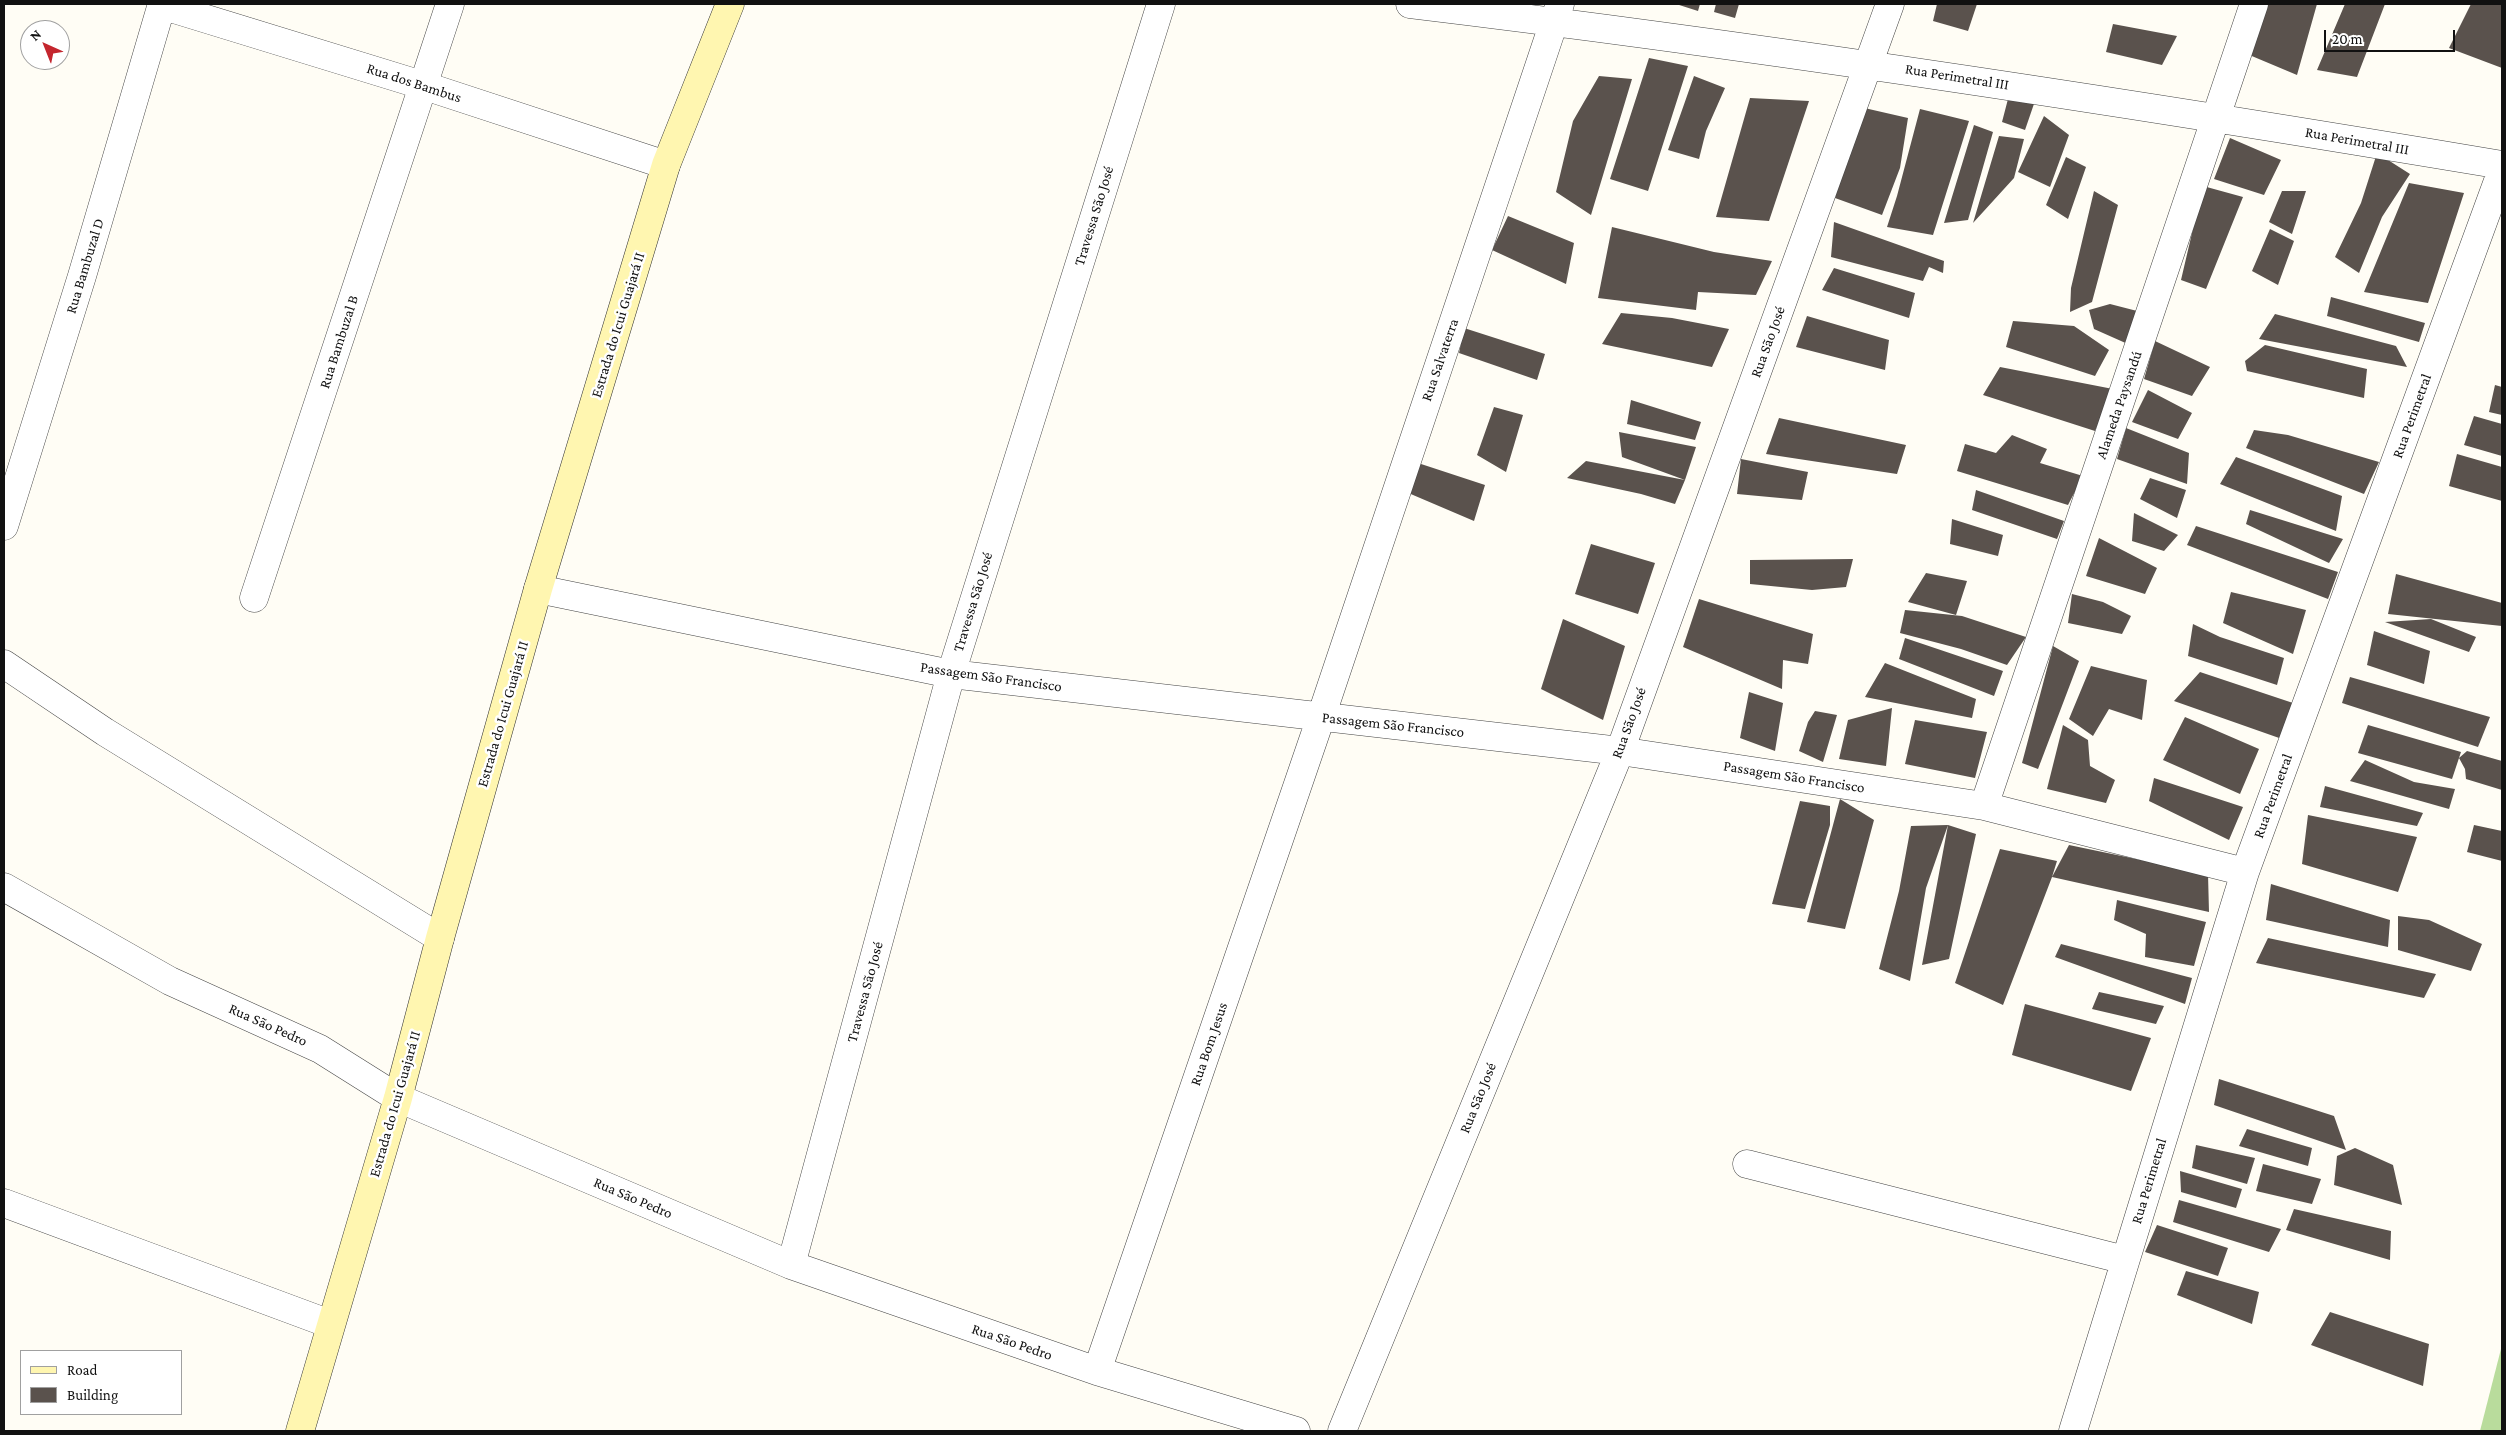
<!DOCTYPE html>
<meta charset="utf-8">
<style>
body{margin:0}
#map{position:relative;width:2506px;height:1435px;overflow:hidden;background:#fffdf5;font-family:"Crimson Pro",serif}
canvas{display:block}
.frame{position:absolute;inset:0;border:5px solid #111;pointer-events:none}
.legend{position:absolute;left:20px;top:1350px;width:162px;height:65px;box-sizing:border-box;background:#fff;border:1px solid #a0a0a0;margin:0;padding:6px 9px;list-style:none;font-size:15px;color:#111}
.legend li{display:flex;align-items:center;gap:10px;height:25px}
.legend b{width:25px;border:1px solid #a0a0a0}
.north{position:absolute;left:20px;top:20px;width:50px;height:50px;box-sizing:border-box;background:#fff;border:1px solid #a0a0a0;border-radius:50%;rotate:316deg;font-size:14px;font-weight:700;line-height:20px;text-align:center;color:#111}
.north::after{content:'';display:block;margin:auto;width:18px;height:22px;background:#c4262e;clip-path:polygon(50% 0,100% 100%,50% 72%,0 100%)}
.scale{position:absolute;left:2324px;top:30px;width:131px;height:22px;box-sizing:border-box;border:2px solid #111;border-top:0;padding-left:6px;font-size:15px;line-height:18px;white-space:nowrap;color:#111;-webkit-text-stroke:4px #fff;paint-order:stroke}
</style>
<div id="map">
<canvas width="2506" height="1435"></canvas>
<div class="frame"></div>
<ul class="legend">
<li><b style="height:6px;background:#fff6b0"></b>Road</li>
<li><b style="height:14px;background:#5a524d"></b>Building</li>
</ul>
<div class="north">N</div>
<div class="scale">20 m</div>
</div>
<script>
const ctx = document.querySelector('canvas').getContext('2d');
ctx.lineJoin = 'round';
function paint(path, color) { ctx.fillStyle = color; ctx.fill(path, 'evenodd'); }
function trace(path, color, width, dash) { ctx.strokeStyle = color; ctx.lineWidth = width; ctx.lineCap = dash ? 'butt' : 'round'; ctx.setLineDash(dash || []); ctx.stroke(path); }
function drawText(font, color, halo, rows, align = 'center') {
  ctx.font = font + ' "Crimson Pro",serif'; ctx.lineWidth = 5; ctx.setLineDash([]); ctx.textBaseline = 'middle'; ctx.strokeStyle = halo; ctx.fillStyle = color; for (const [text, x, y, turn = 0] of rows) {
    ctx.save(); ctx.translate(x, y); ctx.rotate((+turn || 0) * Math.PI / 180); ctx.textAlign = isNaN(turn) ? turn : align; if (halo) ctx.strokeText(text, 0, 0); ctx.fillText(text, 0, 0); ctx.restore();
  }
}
paint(new Path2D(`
 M2502,1345V1431H2480Z`), '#b9dc9c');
paint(new Path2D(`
 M1676,4H1700L1698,11Z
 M1716,4H1739L1735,18L1714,12Z
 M1937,4H1977L1968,31L1933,21Z
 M2261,4H2317L2297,75L2247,54Z
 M2345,4H2385L2357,77L2317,70Z
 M2471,4H2502V68L2449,48Z
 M2113,24L2177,36L2162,65L2106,52Z
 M1649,58L1688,66L1648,191L1610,179Z
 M1599,76L1632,79L1591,215L1556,192L1573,121Z
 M1694,76L1725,88L1706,131L1699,159L1668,150Z
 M1750,98L1809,101L1769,221L1716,217Z
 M2036,98L2025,130L2002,122L2008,99Z
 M1860,107L1908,118L1900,168L1882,215L1835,198Z
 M1920,109L1969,121L1933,235L1887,227L1897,196Z
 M2044,116L2069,135L2050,187L2018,172Z
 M1974,125L1993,132L1968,220L1944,223Z
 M1999,136L2024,139L2014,178L1973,223Z
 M2230,138L2281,160L2264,195L2214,179Z
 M2377,153L2410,174L2382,217L2359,273L2335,257L2361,203Z
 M2066,157L2086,167L2068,219L2046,205Z
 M2409,183L2464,193L2428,303L2364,292Z
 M2203,186L2243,197L2206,289L2181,280Z
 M2094,191L2118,205L2092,302L2070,312L2071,288Z
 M2282,191H2306L2292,234L2269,222Z
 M1508,216L1574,243L1566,284L1492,250Z
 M1834,222L1944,261L1943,273L1929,267L1923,281L1831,257Z
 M1612,227L1714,252L1772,261L1756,295L1698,292L1696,310L1598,298Z
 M2270,229L2294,241L2278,285L2252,271Z
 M1834,268L1915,293L1909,318L1822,290Z
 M2331,297L2425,323L2419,342L2327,316Z
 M2110,304L2141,312L2130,345L2094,329L2089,310Z
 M1621,313L1672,318L1729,329L1712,367L1602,344Z
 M2275,314L2396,346L2407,367L2259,339Z
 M1807,316L1889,340L1885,370L1796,347Z
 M2013,321L2074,326L2109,350L2095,376L2006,347Z
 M1464,328L1545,354L1537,380L1459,353Z
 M2155,341L2210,367L2192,396L2144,379Z
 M2265,345L2367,369L2364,398L2247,371L2245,361Z
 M2000,367L2113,389L2095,431L1983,395Z
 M2495,385L2502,387V415L2489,412Z
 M2148,390L2192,413L2178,439L2132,422Z
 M1631,400L1701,422L1695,440L1627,424Z
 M1494,407L1523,415L1506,472L1477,455Z
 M2474,416L2502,424V456L2464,445Z
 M1779,418L1906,445L1897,474L1766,454Z
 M2126,428L2189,453L2187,484L2117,459Z
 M2254,430L2288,435L2379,462L2364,494L2246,448Z
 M1619,432L1696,447L1685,480L1675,504L1641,494L1567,478L1586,461L1685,480L1622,457Z
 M2012,435L2047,449L2040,463L2083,476L2068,505L1957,471L1965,444L1996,453Z
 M2457,454L2502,467V501L2449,486Z
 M2236,457L2342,496L2336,531L2220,484Z
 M1741,459L1808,472L1802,500L1737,494Z
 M1418,463L1485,485L1474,521L1406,492Z
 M2150,478L2186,490L2177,518L2140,499Z
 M1976,490L2064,521L2057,539L1972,510Z
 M2250,510L2343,539L2329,563L2246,524Z
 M2134,513L2178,535L2164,551L2132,541Z
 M1952,519L2003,535L1998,556L1950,544Z
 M2196,526L2338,572L2328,599L2187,545Z
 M2099,538L2157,568L2145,594L2086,576Z
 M1591,544L1655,563L1638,614L1575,594Z
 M1853,559L1846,587L1812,590L1750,584V560Z
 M1926,573L1967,581L1956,615L1908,602Z
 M2396,574L2502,603V626L2388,614Z
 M2231,592L2306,610L2293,654L2223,623Z
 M2072,594L2103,602L2131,616L2122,634L2068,623Z
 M1699,599L1813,634L1808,664L1783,660L1782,689L1683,647Z
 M1905,610L1962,616L2026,637L2007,665L1961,649L1900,633Z
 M1563,619L1625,646L1603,720L1541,689Z
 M2431,619L2476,637L2469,652L2385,622Z
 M2193,624L2220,637L2284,658L2277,685L2188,656Z
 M2374,631L2430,651L2424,684L2367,665Z
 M1905,638L2003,671L1994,696L1899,659Z
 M2053,646L2079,661L2038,769L2022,763Z
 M1885,663L1976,699L1972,718L1865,697Z
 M2091,666L2147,680L2142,720L2109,709L2093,736L2069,719Z
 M2200,672L2293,703L2282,739L2174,701Z
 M2350,677L2490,717L2478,747L2342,703Z
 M1749,692L1783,703L1775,751L1740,738Z
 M1892,708L1886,766L1839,759L1848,720Z
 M1815,711L1837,715L1823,762L1799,751L1808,722Z
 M2185,717L2259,749L2240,794L2163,760Z
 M1915,720L1987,732L1975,778L1905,764Z
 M2063,725L2088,740L2090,766L2115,780L2106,803L2047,789Z
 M2368,725L2461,752L2452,779L2358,753Z
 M2467,751L2502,761V790L2466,779L2465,769L2459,758Z
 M2365,760L2414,782L2455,789L2449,809L2350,781Z
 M2154,778L2243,807L2229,840L2149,801Z
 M2325,786L2423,813L2417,826L2320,807Z
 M1840,799L1874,820L1845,929L1807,922Z
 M1800,801L1830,806V825L1805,909L1772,904Z
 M2308,815L2417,837L2398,892L2302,864Z
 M1948,825L1926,888L1910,981L1879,969L1899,891L1911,826L1948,825L1976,834L1949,959L1922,965Z
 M2474,825L2502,831V861L2467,852Z
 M2069,845L2208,874L2209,912L2052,877L2003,1005L1955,983L2000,849L2057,861L2052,877Z
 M2271,884L2390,920L2388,947L2266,920Z
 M2117,900L2206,922L2194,966L2145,957L2146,934L2114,920Z
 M2398,916L2429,920L2482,944L2471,971L2398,950Z
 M2268,938L2436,974L2424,998L2256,963Z
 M2061,944L2192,978L2185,1004L2055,957Z
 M2099,992L2164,1006L2156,1024L2092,1009Z
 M2025,1004L2151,1038L2131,1091L2012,1055Z
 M2219,1079L2334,1116L2346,1150L2214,1105Z
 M2247,1129L2312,1148L2308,1166L2239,1146Z
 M2196,1145L2255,1158L2247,1184L2192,1168Z
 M2355,1148L2393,1165L2402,1205L2334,1185L2337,1156Z
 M2263,1164L2321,1179L2312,1204L2256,1191Z
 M2180,1171L2242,1189L2236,1208L2181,1192Z
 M2179,1200L2281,1229L2269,1252L2173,1222Z
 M2294,1209L2391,1231L2390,1260L2286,1230Z
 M2157,1225L2228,1248L2218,1276L2145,1252Z
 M2186,1271L2259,1292L2252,1324L2177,1295Z
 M2330,1312L2429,1344L2423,1386L2311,1345Z`), '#5a524d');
const minor = new Path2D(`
 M1410,4C1775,48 2139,104 2502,165
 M161,5L425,86L666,165
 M4,526L82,276L162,4
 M538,589L951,674L1620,751L1984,806L2245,872
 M254,598L450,4
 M4,664L105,732L440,938
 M1984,806L2254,4
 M4,887L170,981L320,1049L398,1098L791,1265L1097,1371L1296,1431
 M1747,1164L2125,1260
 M4,1203L330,1324
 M791,1265L951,674L1161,4
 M1097,1371L1321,717L1560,4
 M1342,1431L1620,751L1890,4
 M2073,1431L2245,872L2502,170`);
const secondary = new Path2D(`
 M300,1431L398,1098L440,938L538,589L666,165L730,4`);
trace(minor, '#444', 29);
trace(secondary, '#333', 29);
trace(minor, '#fff', 28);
trace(secondary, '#fff6b0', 28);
drawText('15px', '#111', '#fff', [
 ["Rua Perimetral III",1957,77,9],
 ["Rua dos Bambus",414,83,18],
 ["Rua Perimetral III",2357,141,10],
 ["Travessa São José",1094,216,-73],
 ["Rua Bambuzal D",85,266,-73],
 ["Estrada do Icui Guajará II",618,325,-73],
 ["Rua Bambuzal B",339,342,-72],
 ["Rua São José",1768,342,-70],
 ["Rua Salvaterra",1440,360,-71],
 ["Alameda Paysandú",2119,405,-71],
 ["Rua Perimetral",2412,416,-70],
 ["Travessa São José",973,602,-73],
 ["Passagem São Francisco",991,677,8],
 ["Estrada do Icui Guajará II",503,714,-74],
 ["Rua São José",1629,723,-70],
 ["Passagem São Francisco",1393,725,6],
 ["Passagem São Francisco",1794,777,9],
 ["Rua Perimetral",2273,796,-70],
 ["Travessa São José",865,992,-75],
 ["Rua São Pedro",268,1025,24],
 ["Rua Bom Jesus",1209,1044,-71],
 ["Rua São José",1478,1098,-68],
 ["Estrada do Icui Guajará II",395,1104,-74],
 ["Rua Perimetral",2149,1181,-73],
 ["Rua São Pedro",633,1198,23],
 ["Rua São Pedro",1012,1342,19]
]);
</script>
